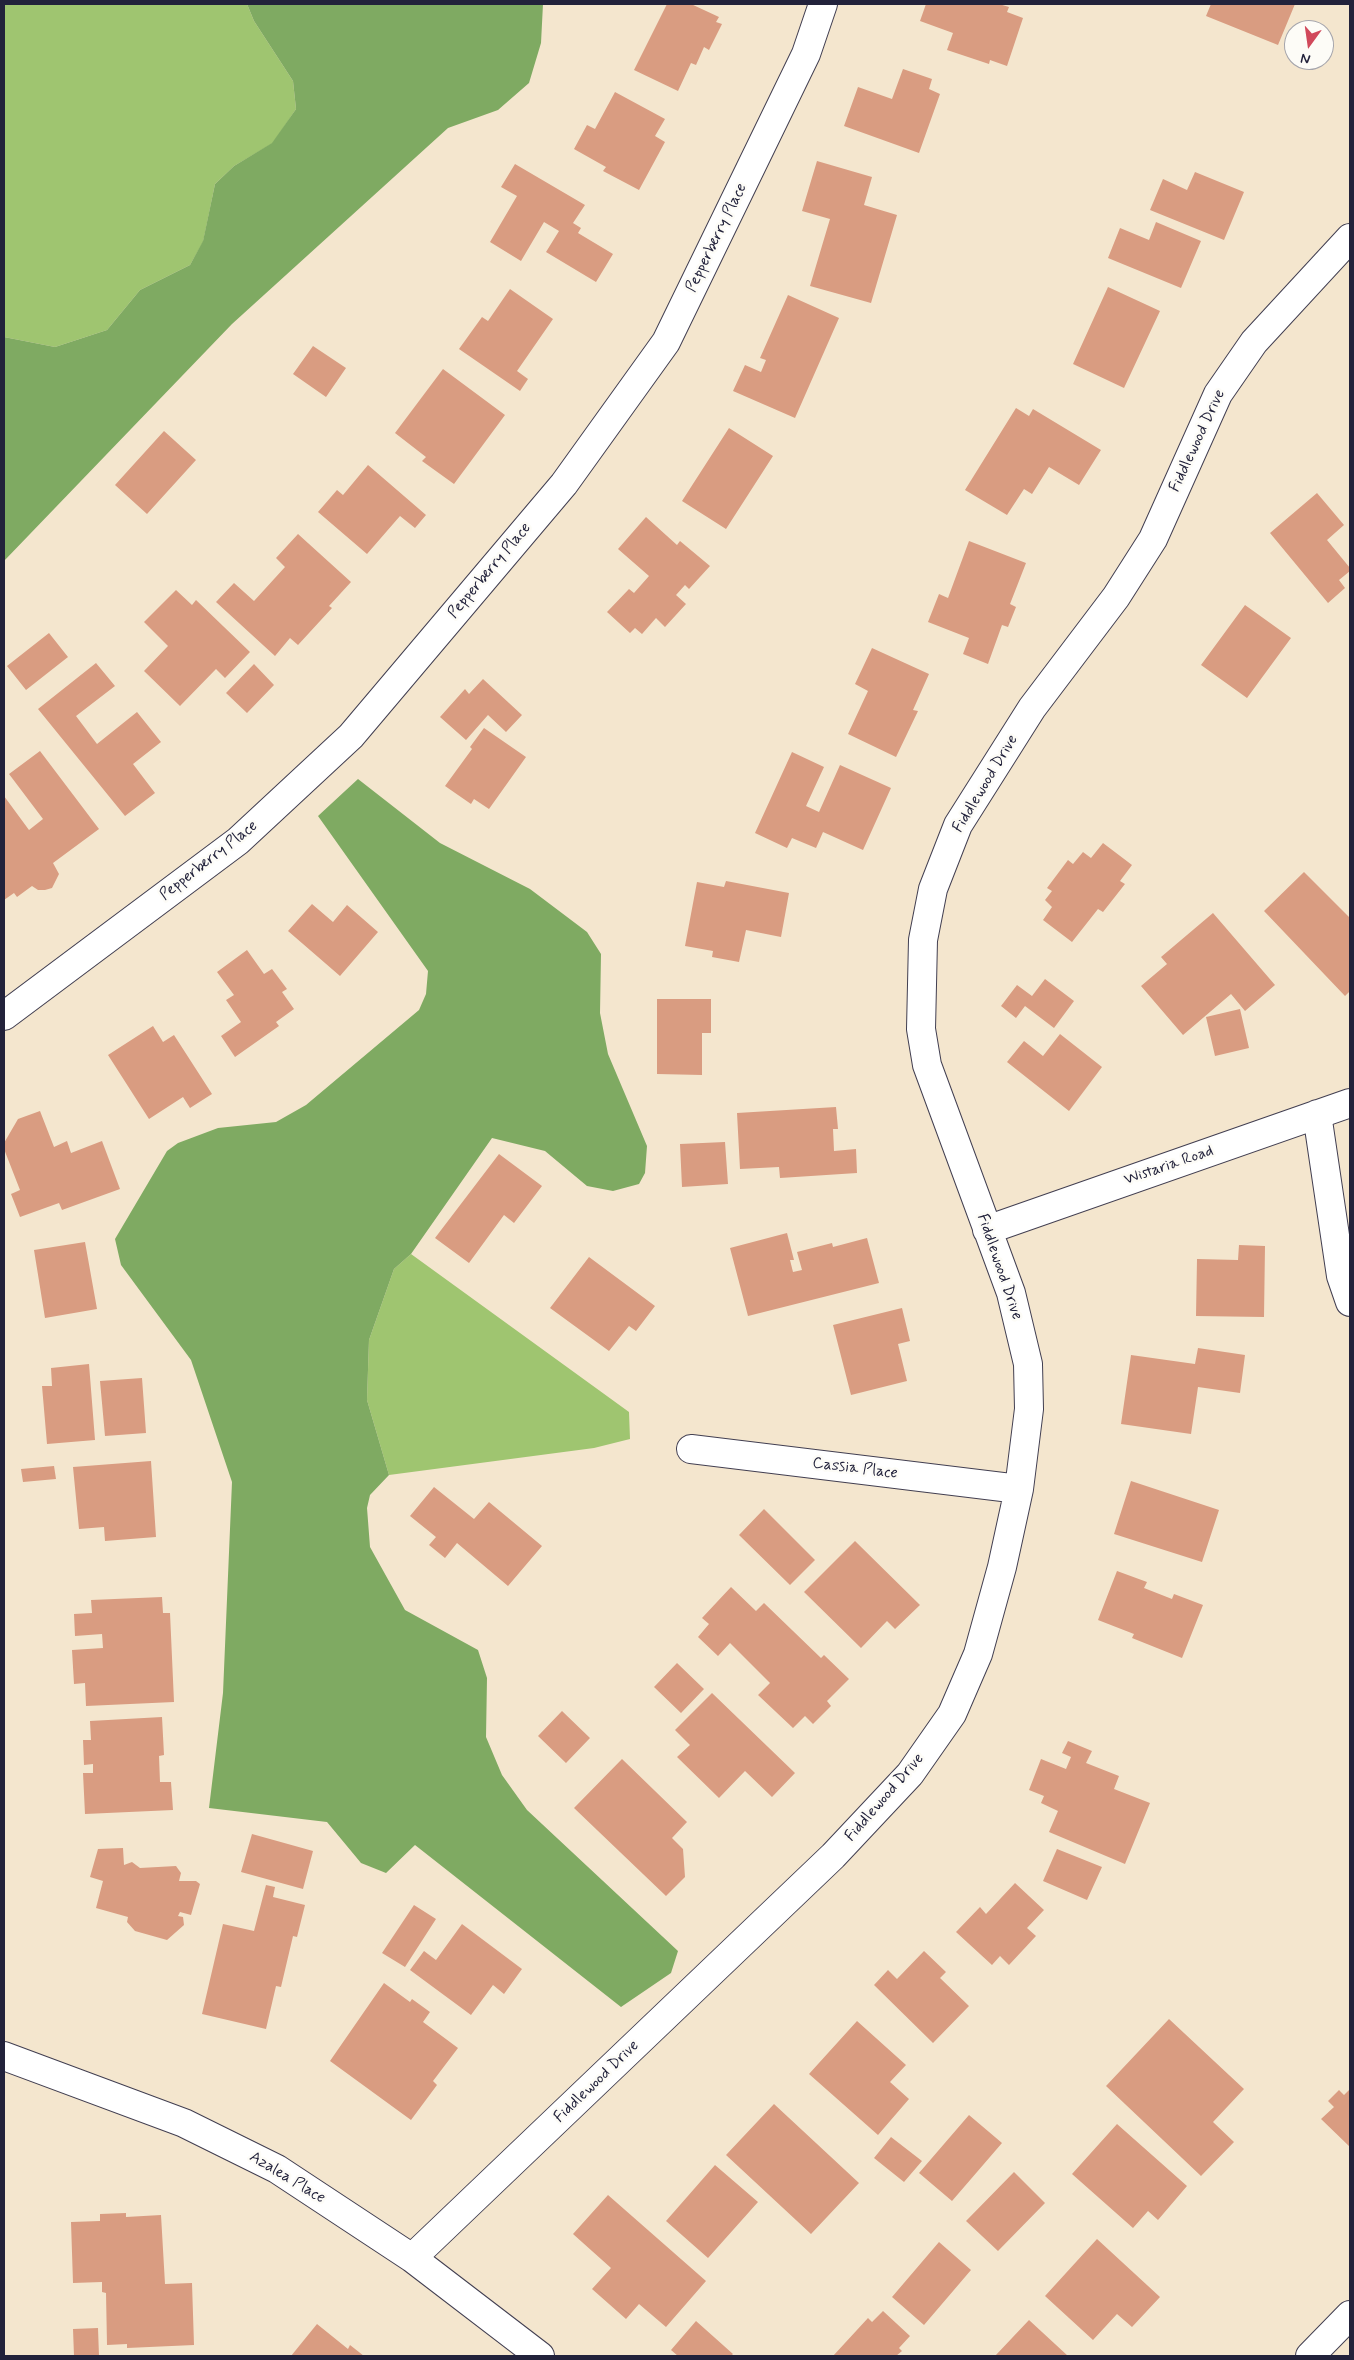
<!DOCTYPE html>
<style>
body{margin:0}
#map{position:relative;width:1354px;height:2360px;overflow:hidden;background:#f4e6ce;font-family:Mynerve,sans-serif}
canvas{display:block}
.frame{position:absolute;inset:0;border:5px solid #22223b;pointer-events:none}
.north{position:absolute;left:1284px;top:20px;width:50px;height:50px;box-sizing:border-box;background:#fdfcf7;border:1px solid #a5a5ac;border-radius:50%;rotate:194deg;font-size:14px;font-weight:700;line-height:20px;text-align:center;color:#22223b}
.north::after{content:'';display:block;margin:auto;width:18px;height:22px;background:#d1495b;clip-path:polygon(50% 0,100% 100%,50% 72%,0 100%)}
</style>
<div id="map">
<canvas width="1354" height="2360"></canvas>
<div class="frame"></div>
<div class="north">N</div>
</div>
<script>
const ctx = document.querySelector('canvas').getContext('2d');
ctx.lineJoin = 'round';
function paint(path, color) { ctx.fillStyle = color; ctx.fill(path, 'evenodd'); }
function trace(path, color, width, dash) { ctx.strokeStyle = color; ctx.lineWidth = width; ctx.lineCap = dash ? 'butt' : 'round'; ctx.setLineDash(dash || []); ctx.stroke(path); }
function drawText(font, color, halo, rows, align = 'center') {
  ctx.font = font + ' Mynerve,sans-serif'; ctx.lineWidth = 5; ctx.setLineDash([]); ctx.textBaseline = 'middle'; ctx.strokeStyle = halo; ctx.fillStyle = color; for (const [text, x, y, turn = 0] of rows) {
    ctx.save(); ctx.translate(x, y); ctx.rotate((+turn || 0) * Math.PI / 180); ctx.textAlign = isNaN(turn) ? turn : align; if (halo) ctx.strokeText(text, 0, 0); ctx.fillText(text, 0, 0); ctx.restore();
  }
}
paint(new Path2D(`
 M4,4H247L254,21L293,81L296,109L273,143L234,166L215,184L203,242L190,265L140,290L107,330L55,347L4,337Z
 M411,1254L629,1412L630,1439L594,1448L389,1475L367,1400L369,1340L394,1269Z`), '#9fc570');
paint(new Path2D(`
 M247,4H543L541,43L529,83L498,110L448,128L232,324L4,561V337L55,347L107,330L140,290L190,265L203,241L215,184L234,166L272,143L296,109L293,81L254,21Z
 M358,779L440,843L530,889L587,932L601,954L600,1013L608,1054L647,1146L645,1173L639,1184L613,1191L587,1186L545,1151L492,1138L411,1254L394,1269L369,1340L367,1400L389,1475L370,1495L367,1508L370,1547L405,1610L478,1650L487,1678L486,1737L502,1775L527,1810L678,1951L671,1973L621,2007L415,1845L386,1873L361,1863L327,1822L209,1808L223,1693L232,1482L191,1360L121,1265L115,1239L167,1151L178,1143L218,1128L276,1122L306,1105L419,1010L426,994L428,971L318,816Z`), '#7faa62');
paint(new Path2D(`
 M667,4H691L719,17L716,22L722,24L709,50L704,47L696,65L691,63L678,91L634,70Z
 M926,4H999L1009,7L1007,12L1023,18L1007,66L990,60L989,64L947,50L953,33L920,21Z
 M1211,4H1295L1278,45L1206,16Z
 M903,69L932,79L929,89L940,94L919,153L844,126L858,87L892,99Z
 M615,92L665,119L655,136L665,142L639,190L603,171L606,167L574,149L587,125L595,129Z
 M817,161L872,177L864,205L897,215L871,303L810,286L830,219L802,211Z
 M515,164L585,205L573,223L581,228L578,233L613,254L596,282L546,252L559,231L544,222L521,261L490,242L517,196L501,187Z
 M1195,172L1244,192L1224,240L1150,210L1163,179L1187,190Z
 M1156,222L1201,241L1181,288L1108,258L1120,228L1149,240Z
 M1108,287L1160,311L1124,388L1073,364Z
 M510,289L553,319L517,371L528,379L520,391L459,349L482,317L488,321Z
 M788,295L839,318L795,418L733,391L745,365L761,372L766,360L760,358Z
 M313,346L346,368L326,397L293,374Z
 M443,369L505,415L454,484L422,461L426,457L395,433Z
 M1016,408L1029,416L1033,409L1101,450L1079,485L1049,467L1032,494L1024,489L1007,515L965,490Z
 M729,428L773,456L726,529L682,501Z
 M164,431L196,460L147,514L115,485Z
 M368,465L426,515L415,528L400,516L367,554L318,512L337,490L343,495Z
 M1317,493L1344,525L1327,540L1350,568V571L1339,580L1345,588L1328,603L1270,533Z
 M646,517L677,545L680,541L710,566L689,589L685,585L676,595L686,604L665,627L656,618L642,634L635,628L630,633L607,612L629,589L634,593L649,576L618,549Z
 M298,534L351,582L329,606L332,608L298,645L290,638L275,656L216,602L234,583L254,601L285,567L276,558Z
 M969,541L1026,563L1010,604L1016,607L1008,627L1002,625L988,664L963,654L969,638L928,622L939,594L948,598Z
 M176,590L192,605L196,600L250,652L225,678L216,669L180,706L144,671L168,646L144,622Z
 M1245,605L1291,638L1247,698L1201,665Z
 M49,633L68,657L26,690L7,666Z
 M872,648L929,674L913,710L918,711L896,757L848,734L868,691L855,684Z
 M96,663L115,686L76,716L97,744L137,712L161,742L133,764L155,793L125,816L38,709Z
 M254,664L274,685L247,713L226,693Z
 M483,679L522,715L506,732L488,715L466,740L440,717L465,689L469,694Z
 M484,728L526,757L489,809L474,799L471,804L445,786L472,749L470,747Z
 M40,751L99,829L53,863L59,874L52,888L45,890H38L32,886L17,897L14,893L4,900V796L29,830L43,819L9,774Z
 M792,752L824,767L806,806L819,812L840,765L891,788L863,850L823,832L816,848L792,838L787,848L755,833Z
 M1103,843L1132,865L1120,881L1125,884L1103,912L1098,909L1072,942L1043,920L1052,907L1045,900L1052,891L1047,888L1068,860L1073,864L1083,852L1091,858Z
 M1304,872L1350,918V991L1345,996L1264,911Z
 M726,881L789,893L781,937L746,930L739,962L712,957L713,951L685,946L697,882L724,887Z
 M312,904L333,922L347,905L378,932L340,976L288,931Z
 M1213,913L1275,985L1245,1011L1231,994L1183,1035L1141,986L1167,964L1161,957Z
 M247,950L264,974L272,969L287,989L282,992L294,1009L276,1022L279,1026L235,1057L221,1036L241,1022L226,1000L234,995L217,972Z
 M1045,979L1074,1001L1054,1028L1025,1006L1016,1018L1001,1006L1017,985L1032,996Z
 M657,999H711V1033H702V1075L657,1074Z
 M1240,1009L1249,1048L1215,1056L1206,1017Z
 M153,1026L163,1042L174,1035L212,1094L190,1108L183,1097L149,1119L108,1055Z
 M1060,1034L1102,1067L1069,1111L1007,1062L1024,1041L1043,1056Z
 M836,1107L838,1129H833L834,1151L856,1149L857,1173L780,1178L779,1167L740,1169L737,1113Z
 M40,1111L54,1147L67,1141L71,1153L102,1141L120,1189L62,1210L59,1203L20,1217L11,1194L20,1190L4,1149V1143L18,1119Z
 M725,1142L728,1184L682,1187L680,1144Z
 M499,1154L542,1186L514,1223L504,1215L469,1263L435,1238Z
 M787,1233L794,1260H790L793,1272L802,1270L797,1252L832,1243L833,1247L867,1238L879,1283L748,1316L730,1248Z
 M85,1242L97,1309L45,1318L34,1250Z
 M1239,1245L1265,1246L1264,1317L1196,1316L1197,1259L1238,1260Z
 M589,1257L655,1306L636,1331L629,1326L609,1351L550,1308Z
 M902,1308L910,1341L898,1344L907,1381L851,1395L833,1325Z
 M1198,1348L1245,1355L1240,1393L1198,1387L1191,1434L1121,1424L1131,1355L1195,1364Z
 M89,1364L95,1440L47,1444L42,1386H52L51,1368Z
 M142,1378L146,1433L105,1436L100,1381Z
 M151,1461L156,1537L105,1541L104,1527L79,1529L73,1467Z
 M54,1466L56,1479L23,1482L21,1469Z
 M1131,1481L1219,1510L1202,1562L1114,1534Z
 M434,1487L474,1519L489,1502L542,1546L508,1586L457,1543L445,1558L429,1545L436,1537L410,1516Z
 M764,1509L815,1560L790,1585L739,1535Z
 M855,1541L920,1605L895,1629L887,1621L861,1648L804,1592Z
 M1117,1571L1147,1582L1144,1588L1172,1599L1174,1594L1203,1605L1182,1658L1132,1638L1134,1634L1098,1620Z
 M731,1587L756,1611L764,1603L821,1658L824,1655L849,1679L827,1701L831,1706L813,1724L805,1716L793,1728L758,1695L770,1683L730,1643L718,1656L698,1637L709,1624L702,1618Z
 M162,1597L163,1613H170L174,1702L86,1706L85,1683L74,1684L72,1650L103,1648L102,1634L75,1636L74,1614L92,1613L91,1600Z
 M677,1663L704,1689L681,1713L654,1687Z
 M712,1693L795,1773L772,1797L745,1771L719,1798L677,1757L690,1745L675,1730Z
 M562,1711L590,1738L566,1763L538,1736Z
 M162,1717L164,1755L159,1756L160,1782H171L173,1810L85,1814L83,1773H93V1764L84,1765L83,1740H91L90,1721Z
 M1068,1741L1092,1751L1086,1763L1119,1776L1114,1789L1150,1803L1125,1864L1049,1832L1058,1811L1041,1803L1044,1796L1029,1790L1041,1759L1066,1769L1071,1757L1062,1753Z
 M622,1759L687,1822L672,1838L683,1849L685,1877L666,1896L574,1808Z
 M252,1834L313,1851L303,1889L241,1872Z
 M123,1848L124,1865L132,1862L140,1868L176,1866L181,1873L179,1881H196L200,1884L191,1915L180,1912L178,1916L183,1917L184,1925L167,1940L135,1931L127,1922L128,1917L96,1908L103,1881L90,1877L98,1849Z
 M1057,1849L1102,1867L1087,1900L1043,1881Z
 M1015,1883L1044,1910L1027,1928L1036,1936L1009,1965L1000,1956L992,1965L956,1932L980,1907L986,1914Z
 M266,1885L275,1887L273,1897L305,1905L297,1937L293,1936L281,1987L276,1986L266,2029L202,2014L223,1924L254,1931Z
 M414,1905L436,1919L405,1967L382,1953Z
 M462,1924L522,1969L504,1994L493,1985L471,2015L410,1970L424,1951L436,1960Z
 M924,1951L946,1972L940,1978L969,2006L933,2043L874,1985L888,1970L897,1979Z
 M384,1983L410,2002L412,1999L430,2012L423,2022L458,2048L433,2081L437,2085L411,2120L330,2061Z
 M1169,2019L1244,2089L1213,2122L1234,2142L1201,2176L1106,2086Z
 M857,2021L906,2065L890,2082L909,2099L878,2135L809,2074Z
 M1350,2089V2147L1321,2119L1334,2107L1328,2101L1339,2090L1344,2095Z
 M774,2104L859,2183L811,2234L726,2155Z
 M969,2115L1002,2143L952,2201L919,2173Z
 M1117,2124L1187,2186L1158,2220L1148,2211L1133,2228L1072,2174Z
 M891,2137L922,2161L904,2182L874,2158Z
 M715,2165L758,2202L708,2258L666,2221Z
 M1014,2172L1045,2203L998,2251L966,2221Z
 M608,2195L706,2281L666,2327L639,2304L626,2319L592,2289L611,2268L573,2234Z
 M126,2213V2217L161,2215L165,2284L192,2283L194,2345L127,2348V2344L107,2345L106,2293L102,2292V2282L73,2283L71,2222L100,2221V2214Z
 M1097,2239L1160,2297L1132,2327L1117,2314L1093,2340L1045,2296Z
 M939,2242L971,2270L924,2325L892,2297Z
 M883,2311L910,2336L899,2348L902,2351L896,2356H833L868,2318L872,2322Z
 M1029,2320L1068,2356H995Z
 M696,2321L733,2354L731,2356H678L671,2350Z
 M317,2324L348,2349L350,2345L364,2356H291Z
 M98,2328L99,2356H74L73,2329Z`), '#d99c81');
const street = new Path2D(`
 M4,1016L238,841L351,736L564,484L666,342L806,54L823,4
 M1317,1114L1341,1276L1350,1302
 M987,1230L1350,1103
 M691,1449L1019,1489
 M4,2056L184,2123L277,2169L412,2258L540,2356
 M412,2258L833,1856L910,1774L952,1714L978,1654L1002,1567L1019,1489L1029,1409L1028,1364L1011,1293L927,1065L921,1029L923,940L933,889L958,825L1032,708L1116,597L1153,539L1218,394L1254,342L1350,238
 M1310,2356L1350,2315`);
trace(street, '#423f51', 30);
trace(street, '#fff', 28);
drawText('16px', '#22223b', '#fdfcf7', [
 ["Pepperberry Place",717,238,-64],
 ["Fiddlewood Drive",1198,441,-65],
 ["Pepperberry Place",490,571,-50],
 ["Fiddlewood Drive",986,784,-59],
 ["Pepperberry Place",209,861,-38],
 ["Wistaria Road",1169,1166,-19],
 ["Fiddlewood Drive",999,1267,71],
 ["Cassia Place",855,1469,7],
 ["Fiddlewood Drive",885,1798,-49],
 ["Fiddlewood Drive",597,2082,-44],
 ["Azalea Place",287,2178,31]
]);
</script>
